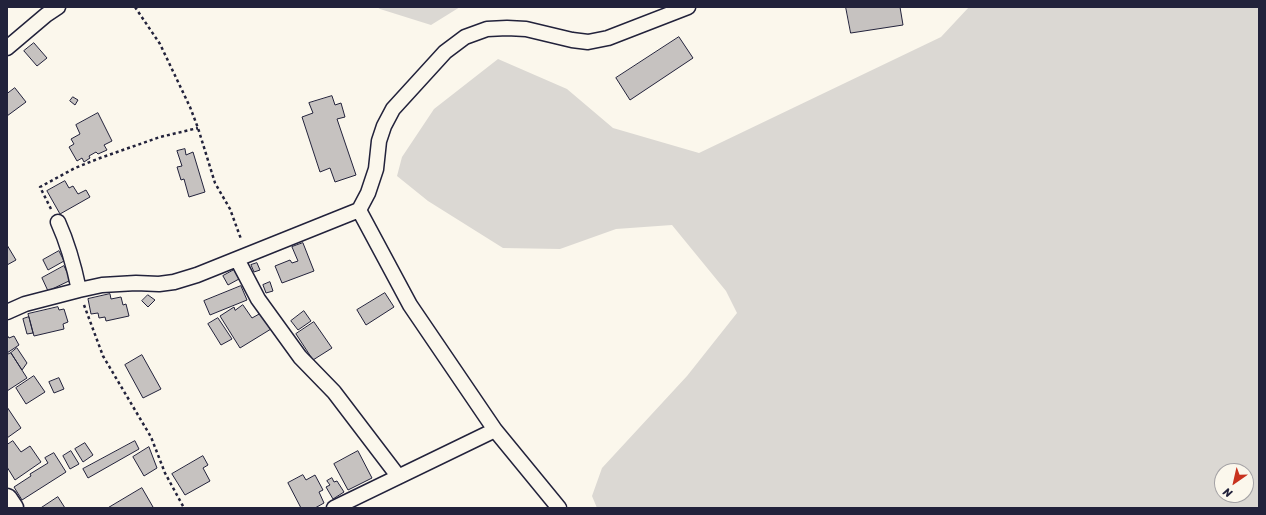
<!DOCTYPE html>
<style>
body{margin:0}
#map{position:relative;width:1266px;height:515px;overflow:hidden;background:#fbf7ec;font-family:Sriracha,sans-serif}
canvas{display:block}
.frame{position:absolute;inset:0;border:8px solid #22223b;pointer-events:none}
.north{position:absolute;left:1214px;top:463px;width:40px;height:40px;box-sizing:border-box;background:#fbf7ec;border:1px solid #a4a2a5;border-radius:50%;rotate:214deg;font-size:11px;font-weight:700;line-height:16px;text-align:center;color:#22223b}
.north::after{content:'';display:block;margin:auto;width:14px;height:18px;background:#c8321e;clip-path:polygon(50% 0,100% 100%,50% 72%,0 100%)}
</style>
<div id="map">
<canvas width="1266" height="515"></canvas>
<div class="frame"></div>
<div class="north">N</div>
</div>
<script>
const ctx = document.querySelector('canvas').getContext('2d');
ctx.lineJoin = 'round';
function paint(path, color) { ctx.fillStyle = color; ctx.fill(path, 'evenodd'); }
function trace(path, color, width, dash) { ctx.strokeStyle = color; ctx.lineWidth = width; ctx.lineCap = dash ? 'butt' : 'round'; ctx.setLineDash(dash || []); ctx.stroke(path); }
paint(new Path2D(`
 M377,7H460L431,25L380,9Z
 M969,7H1259V508H597L592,496L602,468L687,376L737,313L726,291L672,225L616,229L560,249L503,248L428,201L397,176L402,157L434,109L498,59L567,89L613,128L699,153L941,37ZM1222,471H1246V495H1222Z`), '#dbd8d3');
const building = new Path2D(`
 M846,7H900L903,25L851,33Z
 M679,37L693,58L630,100L616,78Z
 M34,43L47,58L37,66L24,51Z
 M15,88L26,102L7,116V94Z
 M332,96L335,105L341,103L345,117L337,119L356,175L335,182L330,168L320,172L302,117L313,113L309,103Z
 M73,97L78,100L75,105L70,101Z
 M98,113L112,141L104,145L107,150L98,154L96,152L89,156L90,158L84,162L82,158L77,161L69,147L74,144L71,139L80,134L76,125Z
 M185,149L186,155L193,152L205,192L189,197L184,179L181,180L177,167L182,166L177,151Z
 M65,181L69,188L73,186L78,194L86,190L90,197L60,214L47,191Z
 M303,243L314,271L282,283L275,266L290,260L292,263L298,261L292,247Z
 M7,245L16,260L7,265Z
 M59,251L64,261L48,270L43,260Z
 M257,263L260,270L254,272L251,265Z
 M64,266L71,280L48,291L42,278Z
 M234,270L239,279L228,285L223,276Z
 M270,282L273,291L266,293L263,285Z
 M241,286L247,300L210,315L204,301Z
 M385,293L394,307L366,325L357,310Z
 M110,294L111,299L121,297L123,305L126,304L129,316L106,321L105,317L99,318L98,313L91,314L88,299Z
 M148,295L155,300L148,307L142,301Z
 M243,305L252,318L261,313L271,329L240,348L220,316L234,307L235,310Z
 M58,307L59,310L64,309L68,322L63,324L64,329L34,336L28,314Z
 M304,311L311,321L298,330L291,321Z
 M29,317L33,333L27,334L23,319Z
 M218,318L232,339L221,345L208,324Z
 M314,322L332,348L313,360L296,334Z
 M7,335L9,338L14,336L19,345L7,353Z
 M17,348L27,363L22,370L11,353Z
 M11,353L27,378L7,391V355Z
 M142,355L161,389L143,398L125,365Z
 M34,376L45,392L26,404L16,388Z
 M59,378L64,389L54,393L49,382Z
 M7,407L21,428L7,438Z
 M13,441L21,452L30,446L41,462L15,480L7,467V445Z
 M135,441L139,449L88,478L83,469Z
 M85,443L93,455L83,462L75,449Z
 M149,447L157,468L144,476L133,457Z
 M71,451L79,464L70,469L63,456Z
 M358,451L372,478L348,490L334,464Z
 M54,453L66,472L22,500L14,487L31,476L30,474L48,463L45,458Z
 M203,456L208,465L203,468L210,481L185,495L172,474Z
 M303,475L306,480L315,475L323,490L319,492L324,503L315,508H301L288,483Z
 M332,478L334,482L337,481L344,492L333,499L326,487L330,485L327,481Z
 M142,488L153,507L151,508H108Z
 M58,497L65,508H41Z`);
paint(building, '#c6c2c0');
trace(building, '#22223b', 1);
const street = new Path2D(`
 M7,48L46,15L58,7
 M58,222C68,244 74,266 79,290
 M237,259L258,299L300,357L334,392L398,476
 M7,312L25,304L79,290L102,285L136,283L159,284L174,282L197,275L359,210
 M334,508L495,430
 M559,508L495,430L410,305L359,210L368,193L376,169L379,141L384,126L393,109L445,52L465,37L487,29L507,28L526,29L572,40L588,42L608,38L688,7`);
const secondary = new Path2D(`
 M7,499L13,508`);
trace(street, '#22223b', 17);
trace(secondary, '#22223b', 23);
trace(new Path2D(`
 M135,7L160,44L190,107L198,128L215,183L230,209L241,239
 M51,209L40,187L75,168L100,158L160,137L198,128
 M84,305L103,356L151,437L165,473L184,508`), '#22223b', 2.5, [3, 3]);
trace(street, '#fbf7ec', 14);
trace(secondary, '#fbf7ec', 20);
</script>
